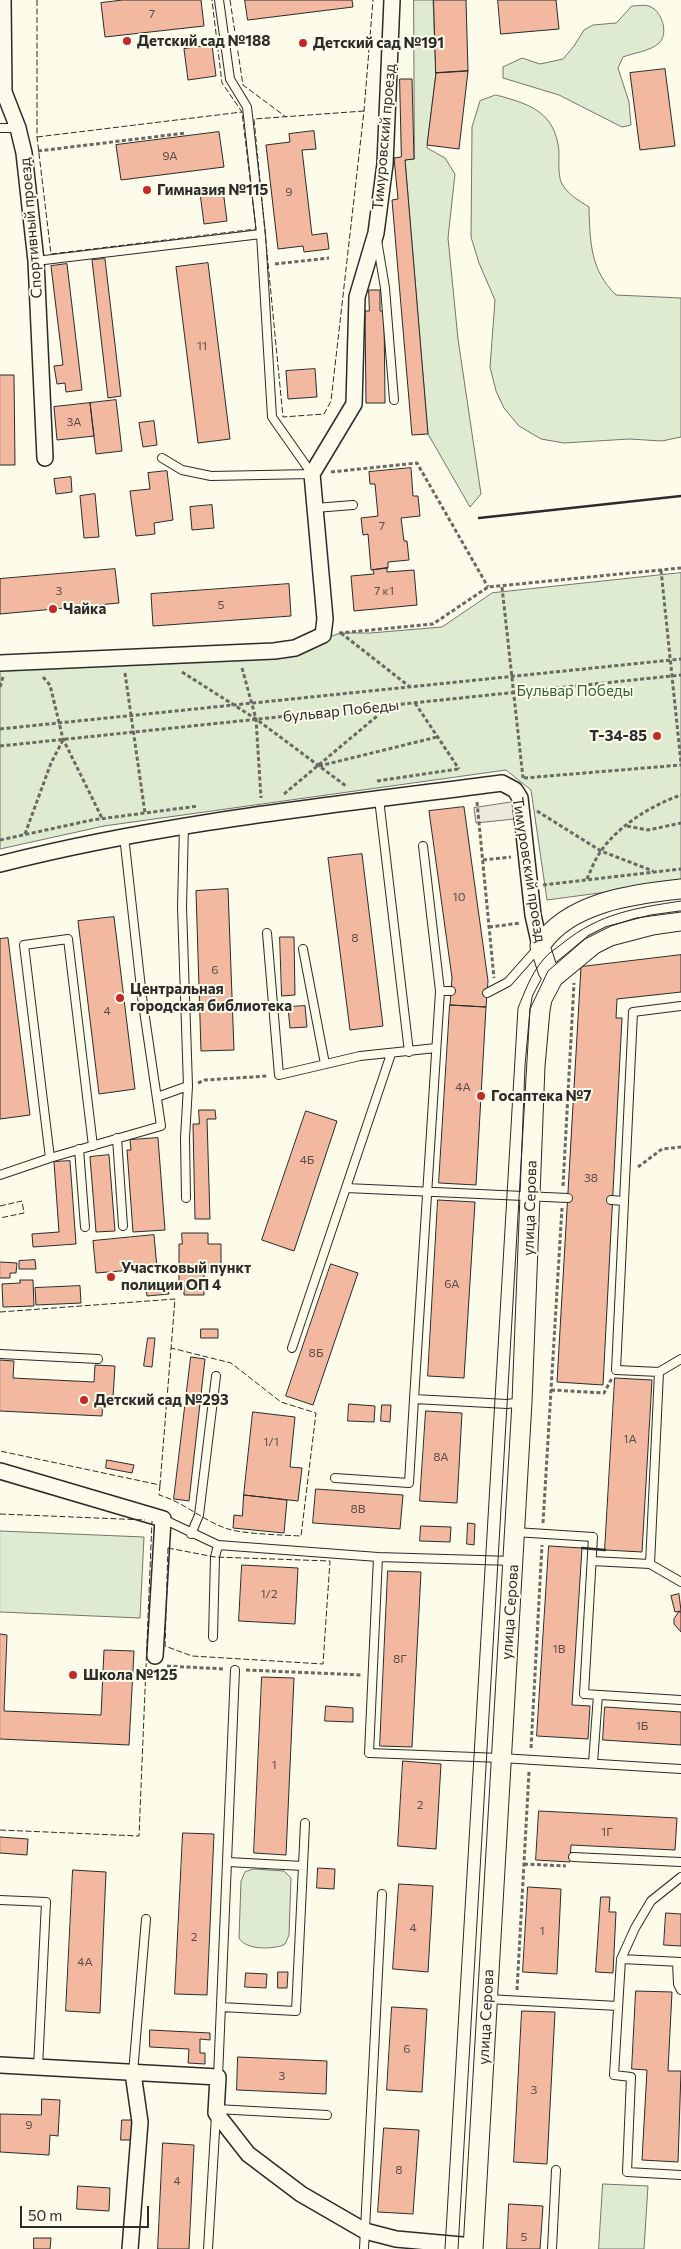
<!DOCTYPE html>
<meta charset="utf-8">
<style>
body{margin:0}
#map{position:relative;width:681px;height:2249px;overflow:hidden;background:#fdfbea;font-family:Commissioner,sans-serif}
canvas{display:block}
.scale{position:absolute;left:20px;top:2206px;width:129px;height:22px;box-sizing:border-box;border:2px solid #2b2b2b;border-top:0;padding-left:6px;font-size:15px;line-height:18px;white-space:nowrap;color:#2b2b2b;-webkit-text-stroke:4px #fdfbea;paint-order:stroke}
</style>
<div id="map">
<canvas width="681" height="2249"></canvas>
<div class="scale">50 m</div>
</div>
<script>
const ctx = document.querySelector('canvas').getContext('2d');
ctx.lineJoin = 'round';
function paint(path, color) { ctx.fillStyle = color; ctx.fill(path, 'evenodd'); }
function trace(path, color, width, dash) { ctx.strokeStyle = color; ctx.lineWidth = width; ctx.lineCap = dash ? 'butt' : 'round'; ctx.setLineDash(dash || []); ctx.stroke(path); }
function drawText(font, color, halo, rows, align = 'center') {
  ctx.font = font + ' Commissioner,sans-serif'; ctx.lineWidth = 4; ctx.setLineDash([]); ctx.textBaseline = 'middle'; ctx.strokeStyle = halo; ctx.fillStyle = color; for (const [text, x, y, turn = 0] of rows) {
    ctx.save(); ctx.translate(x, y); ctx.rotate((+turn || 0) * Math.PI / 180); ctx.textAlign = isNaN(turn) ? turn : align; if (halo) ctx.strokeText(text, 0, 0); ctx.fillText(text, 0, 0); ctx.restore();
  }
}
const green = new Path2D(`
 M414,0H433L436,73L427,148L445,158L455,174L448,238L458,339L481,494L470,507L428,434L405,160L414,159Z
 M632,6C637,6 646,4 651,7C662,12 669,34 659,43C651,51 633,53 623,57L618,68L629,102L631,125L622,127L559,95L503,78V67L522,58L540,64L563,59L574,46L584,30L593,25L616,23Z
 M496,95C530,104 555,112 559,151C559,160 558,173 561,182C567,194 578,200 589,207C590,241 590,270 616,295L681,298V437L662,441L629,439L564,443L541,439L519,426L504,408L496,391L490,367L495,300L479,263L471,237L472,127L480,101Z
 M681,573V882L547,900L531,790L506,770L104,826L0,849V669L269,656L341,633H370L442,627L492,593Z
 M0,1531L144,1537L140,1618L0,1612Z
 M254,1869L284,1871L291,1878L289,1935L285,1944L281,1946C269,1949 246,1950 239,1938L241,1881L245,1872Z
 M603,2184L648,2186L644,2249H599Z`);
paint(green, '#deebd1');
trace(green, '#74746e', 1);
const parking = new Path2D(`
 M513,802L514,819L476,823L474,808Z`);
paint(parking, '#eceadb');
trace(parking, '#74746e', 1);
const building = new Path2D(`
 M123,0H201L204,26L105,37L101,3Z
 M245,0H352L353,7L248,20Z
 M434,0H466L468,71L436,73Z
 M498,0H556L559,29L501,34Z
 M212,45L216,76L188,80L184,49Z
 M665,69L675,146L640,150L630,73Z
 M468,71L459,149L427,145L436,73Z
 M400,79H412L414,159L405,160L428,434L412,435L392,200L398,199L394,158L401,157Z
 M314,131L316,149L302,150L312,235L327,233L329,249L304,252L303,246L278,249L266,145L290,142L289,134Z
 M219,132L224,167L121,180L116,145Z
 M223,190L227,221L204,224L200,193Z
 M105,259L121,396L108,398L92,260Z
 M208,263L230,439L198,443L176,267Z
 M67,264L82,390L66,392L65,383L57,384L54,366L63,365L51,266Z
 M369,290H380V311H384L385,403H366L365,311H369Z
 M315,369L317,397L288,399L286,371Z
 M0,375H14L15,465H0Z
 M116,400L122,451L96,454L90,403Z
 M90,403L94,436L57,440L54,407Z
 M154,421L157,445L143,447L139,423Z
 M411,468L413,496H418L420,516L401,518L404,541H407L409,560L388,562V568L371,570L368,534L363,535L361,518L378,516L375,484H370L369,472Z
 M167,471L173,520L154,523L155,534L136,536L130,491L150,489L148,473Z
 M71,477L72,492L56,494L54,479Z
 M95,494L99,537L84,538L80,496Z
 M212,505L214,528L192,530L190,507Z
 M387,568V572L414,570L417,605L354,611L351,576L374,574L373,570Z
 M115,569L119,603L0,614V579Z
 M289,584L291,616L153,626L151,594Z
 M464,807L488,981L486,1007L450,1005L452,978L429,811Z
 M362,854L383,1026L350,1030L328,858Z
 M228,889L234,1050L201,1051L196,891Z
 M114,917L135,1089L99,1094L78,921Z
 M280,937H294L295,995L282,996Z
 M8,938L30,1115L0,1119V939Z
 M681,955V992L617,999L616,1018H622L603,1385L557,1382L581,967Z
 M450,1005L486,1007L476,1185L439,1183Z
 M305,1006L307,1027L290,1028L288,1007Z
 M199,1110H215L216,1119H207L210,1219H195L193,1124H199Z
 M306,1111L337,1121L294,1251L262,1240Z
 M158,1138L165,1230L133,1232L127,1150H131L130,1140Z
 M109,1155L115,1231L96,1232L90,1157Z
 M70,1161L76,1244L33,1247L32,1234L59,1232L54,1162Z
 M438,1200L475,1202L464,1378L428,1376Z
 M182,1233H208V1244H221V1266H208V1273H204V1295H184V1284H179V1244H182Z
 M154,1235L157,1268L96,1273L93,1241Z
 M35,1260L36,1269H19V1261Z
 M0,1262L17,1263L16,1273H10V1278H0Z
 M331,1264L358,1273L313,1405L286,1396Z
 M20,1280H33L34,1306L3,1307L2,1284L20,1283Z
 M80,1286L81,1303L36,1305L35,1288Z
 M168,1286L169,1294L147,1296L146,1287Z
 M201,1329H218V1338H201Z
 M148,1338H155L152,1367L144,1366Z
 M191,1357L205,1359L189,1501L174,1499Z
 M0,1360L14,1361L13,1378L94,1382L95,1365L115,1366L113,1397H103L102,1416L0,1411Z
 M615,1378L652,1380L642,1552L605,1550Z
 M349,1404L375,1406L374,1422L348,1421Z
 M382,1405H391L390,1422L381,1421Z
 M426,1411L462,1413L457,1503L420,1501Z
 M253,1412L295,1417L290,1467L302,1468L298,1501L244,1495Z
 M107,1460L134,1465L132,1473L106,1468Z
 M316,1489L403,1495L400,1529L313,1523Z
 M244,1495L287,1500L284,1533L233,1528L234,1515L242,1516Z
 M468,1523L475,1524L474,1545L467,1544Z
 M421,1526L451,1527L450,1542L420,1541Z
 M549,1546L582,1548L572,1705L590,1706L588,1739L537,1736Z
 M242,1565L298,1568L295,1624L239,1621Z
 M388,1571L421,1572L412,1747L380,1746Z
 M679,1594L681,1611L675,1612L671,1596Z
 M679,1612H681V1632L674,1624V1619Z
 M0,1634L7,1635L4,1711L101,1715L104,1650L134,1651L129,1745L0,1739Z
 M262,1677L294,1678L286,1855L254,1853Z
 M326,1706L353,1708V1722L325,1721Z
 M605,1707L681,1712V1745L603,1740Z
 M403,1761L441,1764L436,1849L398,1846Z
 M539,1811L677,1818L675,1850L571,1845L570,1862L536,1860Z
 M183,1833L214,1834L207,1995L175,1994Z
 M0,1837L28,1839L27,1855L0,1853Z
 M318,1868L335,1869L334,1889L317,1888Z
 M73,1870L106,1872L100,2013L66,2011Z
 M399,1884L433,1886L428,1972L393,1969Z
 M528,1887L561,1889L557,1974L523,1972Z
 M601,1897H610L609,1912H616L613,1973L596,1972Z
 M666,1913L681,1914V1946L664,1945Z
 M278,1972H288L287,1988H278Z
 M246,1973L267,1974L266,1988L245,1987Z
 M636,1991L672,1992L668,2071H681L678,2162L642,2160L647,2070L632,2069Z
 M392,2007L427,2009L422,2092L387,2090Z
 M522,2011L555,2012L547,2164L514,2162Z
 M150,2030L210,2033V2040L200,2039V2053H205V2064L188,2063L189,2049L150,2047Z
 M238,2057L327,2061L326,2094L237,2090Z
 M42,2099L60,2100L58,2136L50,2135L49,2155L0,2152V2114L41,2115Z
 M122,2120H134L133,2140H121Z
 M384,2128L419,2130L413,2214L378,2212Z
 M163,2143L194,2145L189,2249H158Z
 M78,2186L110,2188L109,2211L77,2209Z
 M509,2204L543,2206L540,2249H507Z
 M34,2238H51L50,2249H34Z`);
paint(building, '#f2b8a0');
trace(building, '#2b2b2b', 1);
const service = new Path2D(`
 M219,0L230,79L247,107L261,234L272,417L312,474
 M0,128H18
 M377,240L385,288L394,400
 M36,261L261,234
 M162,458L182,470L211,476L312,474
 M315,508L353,505
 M379,799L409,1052
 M184,825L182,907L188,1086L185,1138L186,1198
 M267,933L279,1075L360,1056L436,1048
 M303,949L325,1064
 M440,991H451
 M487,993L508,982L539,947
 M681,1006L633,1012L616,1370L659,1372L681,1359
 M157,1097L188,1086
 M117,1138L123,1226
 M79,1149L85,1227
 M50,1158L24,945L68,939L93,1146
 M0,1175L50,1158L161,1126L142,997L124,836
 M346,1188L568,1198
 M611,1200L624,1201
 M292,1348L391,1054
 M0,1354L98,1359
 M414,1399L440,991L423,846
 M335,1478L409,1483L414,1399L507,1404L522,1402
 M163,1519L218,1545L378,1557
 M515,1532L593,1537L584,1694L681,1700
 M191,1534L199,1515L216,1376
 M513,1561L378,1557L369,1753L501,1758L681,1769
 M592,1561L650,1564L681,1582
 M650,1564L659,1372
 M213,1637L215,1557L218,1545
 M593,1763L598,1695
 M573,1857L681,1862
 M228,1862L303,1866L305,1823
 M0,1900L46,1902L38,2068
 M621,1959L635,1928L651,1901L681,1877
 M677,1962L678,1984L681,1990
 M681,1962L621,1959L614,2075L631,2077L627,2172L681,2175
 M487,1999L618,2006
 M221,2007L296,2011L303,1866
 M133,2073L146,1919
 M218,2077L235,1670
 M216,2109L327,2115
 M208,2249L216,2115
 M364,2249L382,1894
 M552,2249L556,2170`);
const minor = new Path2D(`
 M3,0L4,92L18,128L24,153L36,261L45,458
 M0,663L274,651L295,648L323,635L325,619L312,474L354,404L357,297L376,233L385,164L392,0
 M0,864C165,822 334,805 502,783L515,790L520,798L533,915L540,946
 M0,1471L163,1519L155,1656
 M0,2065L218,2077L216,2113L248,2154L301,2194L365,2231L396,2239L473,2246
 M130,2249L140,2122L133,2073`);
const tertiary = new Path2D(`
 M553,978L548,971L540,946C568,902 634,894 681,889
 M473,2249L522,1402L535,1066L540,1010L542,999L553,978L594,944L610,936L652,925L681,921`);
trace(service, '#2b2b2b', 10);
trace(minor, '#2b2b2b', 18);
trace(tertiary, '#2b2b2b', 21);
trace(new Path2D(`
 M38,151L186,133
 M275,264L329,258
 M331,472L417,463L488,587
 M661,570L681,763
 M502,587L523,778
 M339,633L433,624L488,587L681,568
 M341,633L410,687
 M242,668L256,719L261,798
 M182,672L256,719L346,786
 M125,673L145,813
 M43,677L50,685L63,739L102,818
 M0,687L3,677
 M415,703L459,769
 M0,729L681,659
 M0,746L681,675
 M319,766L437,737
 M524,778L681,765
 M377,781L458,769
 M284,794L389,706
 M477,802L494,978
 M537,811L601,851L653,871
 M627,826L648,830L681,823
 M25,834L51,763L63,740
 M0,840L92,820L198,806
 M483,860L511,857
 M587,879C591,870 595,859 601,851C619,825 652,805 681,795
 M543,885L681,869
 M489,927L521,923
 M198,1083L205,1080L268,1076
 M638,1167L662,1149L681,1147
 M563,1186L574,983
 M551,1390L604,1393L612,1378
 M543,1523L562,1208
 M167,1666L225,1669
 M246,1670L363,1675
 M531,1748L542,1545
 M524,1864L566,1866
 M517,1990L529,1772`), '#6a6964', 3, [4, 2.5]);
trace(service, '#fdfbea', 8);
trace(minor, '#fdfbea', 15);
trace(tertiary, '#fdfbea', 19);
trace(new Path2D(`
 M445,2249L518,1008C525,991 531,974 543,960C548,953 557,948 563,943C600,913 636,908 681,901
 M458,2249L530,1009L548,971L585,939L611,926L636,918L681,912`), '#2b2b2b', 1);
trace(new Path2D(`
 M37,0V137L51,254L256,229L242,112L222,83L212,0
 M230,0L243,85L286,117
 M364,111L254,119L283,417L324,414L331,401L364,111L373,0
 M37,137L242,112
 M0,1206L22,1201L24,1213L0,1218
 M0,1312L175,1299L160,1485L0,1451
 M160,1485L159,1495C184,1502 203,1521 228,1529C244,1534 282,1535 301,1536L316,1413L281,1402L231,1363L171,1348
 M0,1514L145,1520
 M168,1548L215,1557L330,1561L323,1664L192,1656L165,1646Z
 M0,1830L139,1836L152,1521`), '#2b2b2b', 1, [6, 2.5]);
trace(new Path2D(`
 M479,518L681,496
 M582,1548L605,1550`), '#2b2b2b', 2.5);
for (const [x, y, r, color] of [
 [127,41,5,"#c62828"],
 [303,43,5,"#c62828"],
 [147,190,5,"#c62828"],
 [53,609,5,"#c62828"],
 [657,736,5,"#c62828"],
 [120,998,5,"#c62828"],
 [481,1096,5,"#c62828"],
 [111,1277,5,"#c62828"],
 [84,1400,5,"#c62828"],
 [73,1675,5,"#c62828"]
]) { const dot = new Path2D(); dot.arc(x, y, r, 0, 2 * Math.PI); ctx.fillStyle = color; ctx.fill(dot); trace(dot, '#fdfbea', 2); }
drawText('12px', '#5d4e48', null, [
 ["7",152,14],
 ["9А",170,156],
 ["9",289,192],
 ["11",202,346],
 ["3А",74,422],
 ["7",382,526],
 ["3",59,591],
 ["7 к1",384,591],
 ["5",221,605],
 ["10",459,897],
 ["8",355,938],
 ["6",215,970],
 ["4",107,1011],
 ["4А",463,1087],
 ["4Б",307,1160],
 ["38",591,1178],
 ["6А",452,1284],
 ["8Б",316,1353],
 ["1А",630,1439],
 ["1/1",271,1442],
 ["8А",441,1457],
 ["8В",358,1509],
 ["1/2",269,1594],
 ["1В",559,1649],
 ["8Г",400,1659],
 ["1Б",642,1726],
 ["1",274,1765],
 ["2",420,1805],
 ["1Г",607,1832],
 ["4",413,1928],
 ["1",542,1931],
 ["2",194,1937],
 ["4А",85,1962],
 ["6",407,2049],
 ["3",282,2076],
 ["3",534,2090],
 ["9",29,2125],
 ["8",399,2170],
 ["4",177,2181],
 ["5",524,2237]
]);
drawText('bold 15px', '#2b2b2b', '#fdfbea', [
 ["Детский сад №188",137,41],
 ["Детский сад №191",313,43],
 ["Гимназия №115",157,190],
 ["Чайка",63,609],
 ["Т-34-85",647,736,"right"],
 ["Центральная",130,989],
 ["городская библиотека",130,1006],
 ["Госаптека №7",491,1096],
 ["Участковый пункт",121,1268],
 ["полиции ОП 4",121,1285],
 ["Детский сад №293",94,1400],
 ["Школа №125",83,1675]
], 'left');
drawText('15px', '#2b2b2b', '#fdfbea', [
 ["Тимуровский проезд",384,137,-85],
 ["Спортивный проезд",31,228,-95],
 ["бульвар Победы",341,711,-6],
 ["Тимуровский проезд",529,870,81],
 ["улица Серова",530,1208,-88],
 ["улица Серова",510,1612,-86],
 ["улица Серова",486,2017,-87]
]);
drawText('15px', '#34623c', '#fdfbea', [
 ["Бульвар Победы",575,691]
]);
</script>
